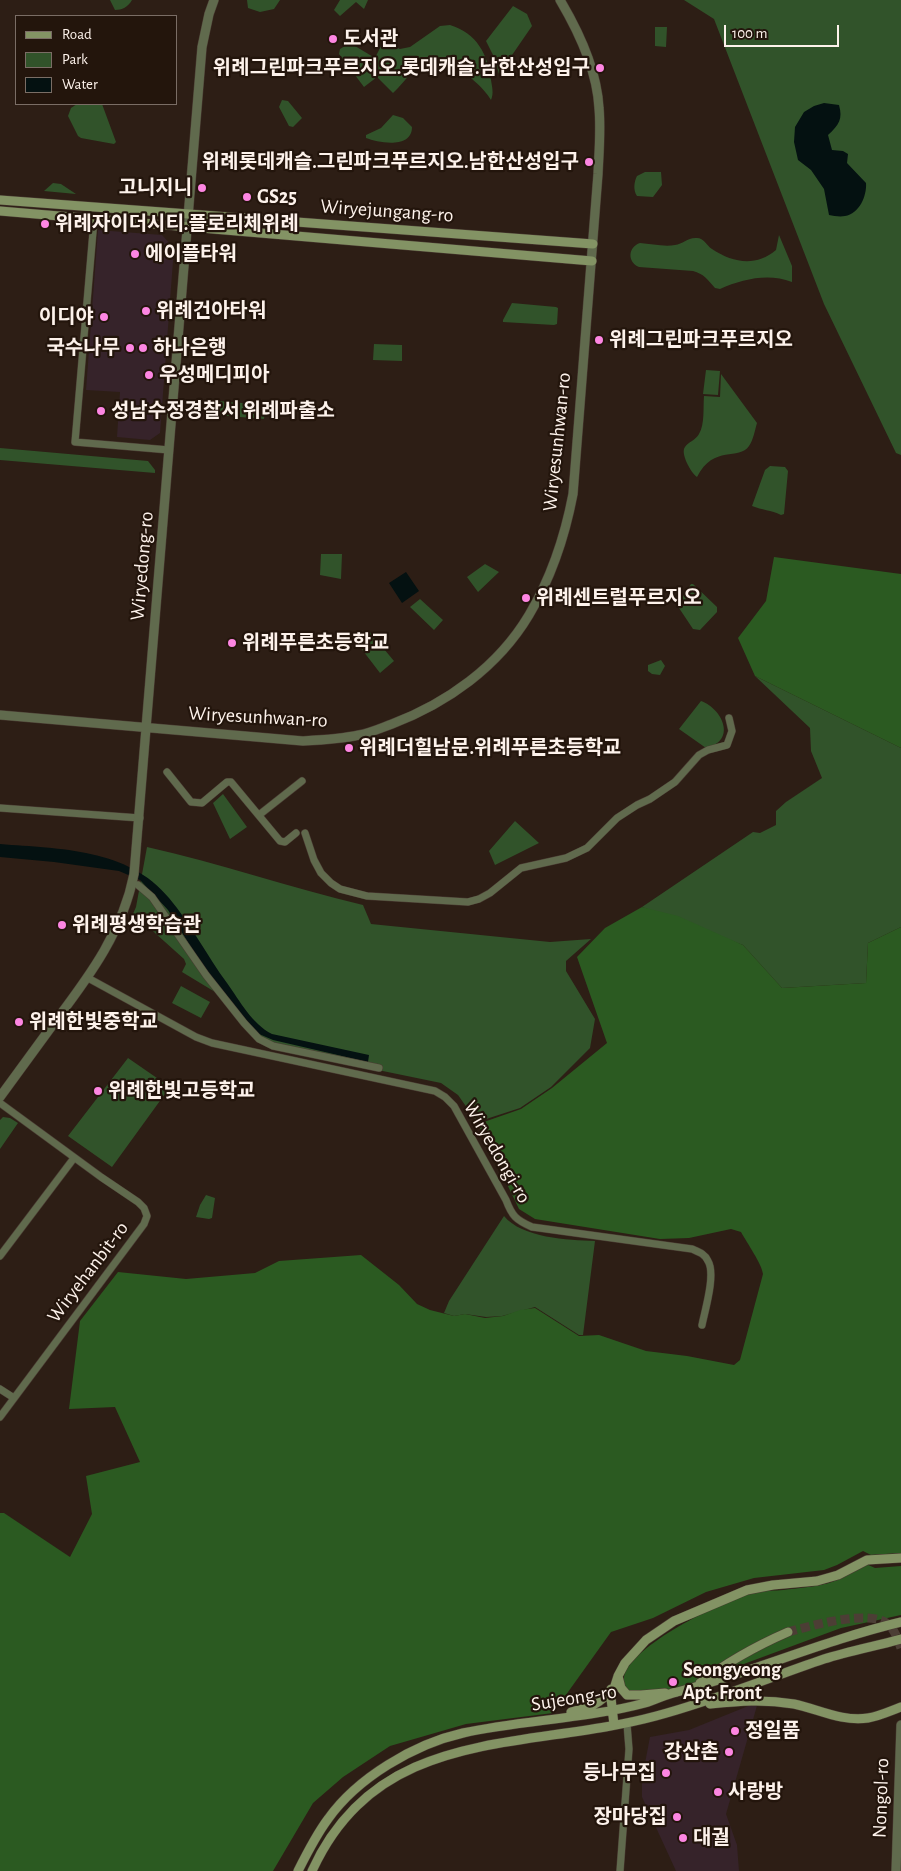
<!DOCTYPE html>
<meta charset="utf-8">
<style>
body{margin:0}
#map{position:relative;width:901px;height:1871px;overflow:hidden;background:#2d1e15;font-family:"Alegreya Sans",sans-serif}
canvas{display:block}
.legend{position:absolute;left:15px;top:15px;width:162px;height:90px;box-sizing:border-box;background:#23150c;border:1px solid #7a6d65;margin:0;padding:6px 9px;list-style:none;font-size:15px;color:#fdf2eb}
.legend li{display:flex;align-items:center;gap:10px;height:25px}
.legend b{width:25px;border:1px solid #7a6d65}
.scale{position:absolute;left:724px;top:25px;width:115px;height:22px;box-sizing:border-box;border:2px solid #fdf2eb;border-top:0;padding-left:6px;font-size:15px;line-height:18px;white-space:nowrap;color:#fdf2eb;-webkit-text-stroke:4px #23150c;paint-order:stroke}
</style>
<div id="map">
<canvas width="901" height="1871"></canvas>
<ul class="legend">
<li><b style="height:6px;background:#839364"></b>Road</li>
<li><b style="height:14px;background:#31532a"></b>Park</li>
<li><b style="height:14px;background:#041111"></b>Water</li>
</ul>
<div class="scale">100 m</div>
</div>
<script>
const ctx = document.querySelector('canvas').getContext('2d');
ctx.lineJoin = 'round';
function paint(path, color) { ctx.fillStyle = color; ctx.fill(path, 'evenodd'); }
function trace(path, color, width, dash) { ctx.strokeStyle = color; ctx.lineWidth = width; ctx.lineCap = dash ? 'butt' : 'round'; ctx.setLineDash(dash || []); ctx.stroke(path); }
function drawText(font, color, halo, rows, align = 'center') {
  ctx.font = font + ' "Alegreya Sans","Noto Sans KR",sans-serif'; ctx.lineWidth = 4.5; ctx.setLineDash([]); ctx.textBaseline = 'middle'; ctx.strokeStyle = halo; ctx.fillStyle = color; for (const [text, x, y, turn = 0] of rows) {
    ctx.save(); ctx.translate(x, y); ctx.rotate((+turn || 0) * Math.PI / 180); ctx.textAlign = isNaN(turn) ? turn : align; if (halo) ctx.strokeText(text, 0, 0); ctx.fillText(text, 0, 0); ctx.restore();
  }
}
paint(new Path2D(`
 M98,230L162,235L174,248L160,433L150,440L117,437L120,392L86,390Z
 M758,1702L726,1814L737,1845L739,1871H676L642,1797V1779L650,1737L689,1730Z`), '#36232a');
paint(new Path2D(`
 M110,0H132C128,7 122,10 115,10Z
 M247,0H280L274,9L260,12L248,8Z
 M340,0H368L364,9L356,2L340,16L334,10Z
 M684,0H901V455L896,453L824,304L714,19Z
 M513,6L527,14L532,26L499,74L495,59L486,41Z
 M450,25C477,33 488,55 491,80C492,87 494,93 491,100C484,88 466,72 453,67C443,64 424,66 415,71C407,76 400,87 393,93L377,77L364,87L339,54L340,49L350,43L375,58L383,42L400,49L410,47L440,26Z
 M655,27H667L666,47L655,46Z
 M282,100L288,101L302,118L293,127L289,126L279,107Z
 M77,104H102L116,142L114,144L81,138L78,136L68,116L71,108Z
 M393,115L403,118L412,127C412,149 379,143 366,138V135L381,128Z
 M645,172H661L662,185L653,197L637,196C633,190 634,182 637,176Z
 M53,183L61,184L76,194L44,191Z
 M779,235L792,266V282C768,273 743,279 720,289L715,288C707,279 704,274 693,271L639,267C627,262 628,247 640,243C651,244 665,247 675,245C683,244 688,237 697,238C704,238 706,245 712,249C733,263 756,267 776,250Z
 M512,303L556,307L558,308L557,324L554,325L503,322V320Z
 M374,344L402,345V361L373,360Z
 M706,370L720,371L718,395L703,394Z
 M721,374L757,423C755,430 753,441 749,446C739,461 714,444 697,477C691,473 680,453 685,447C688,442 696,440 699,434C705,424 703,407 704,396L720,397Z
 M218,401L266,405L264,419L216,415Z
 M0,448L148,461L155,470V473L0,460Z
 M770,466L785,467L788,471L784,514L781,515C771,510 762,510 752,506L765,470Z
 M321,554H342L341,579L320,575Z
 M485,564L499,572L478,592L467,577Z
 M691,584H693L717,607V612L700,630L693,629L677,605Z
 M420,599L443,620L434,630L410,607Z
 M369,631L394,661L380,673L357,643Z
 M661,660L665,666L660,675L652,674L648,671V665Z
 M755,676L901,748V927L868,943L866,983L782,988L743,945L642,907L753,832L760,833L776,825V811L786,802L822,778L811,751L810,728Z
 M701,701C723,709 737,741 706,748L679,729Z
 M223,794L247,827L230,839L213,803Z
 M515,821L539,843L495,865L489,851Z
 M147,847C220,863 291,888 363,905L371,924L550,942L591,939L566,961V971L595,1019L590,1048L551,1087L520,1108L477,1122L458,1095L441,1083L339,1062L260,1042L240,1023L220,995L182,972L186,964L184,959L145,924L129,923L136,907Z
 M181,986L210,1002L201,1018L172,1003Z
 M128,1058L170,1087L112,1167L68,1136Z
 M3,1117L10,1118L18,1123L0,1149V1120Z
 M206,1195L215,1198L212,1218L209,1219L196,1217L200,1205Z
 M504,1216C522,1238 568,1240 595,1241L583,1335H579L535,1307L502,1316L486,1317L465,1314L454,1316L444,1313L449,1301Z`), '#31532a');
paint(new Path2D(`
 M774,557L901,574V748L755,676L738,638L766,601Z
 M642,907L678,916L743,945L782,988L866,983L868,943L901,927V1553L871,1555L863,1551L837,1565L824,1570L754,1578L706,1592L653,1618L611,1632L553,1713L466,1724L390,1746L343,1777L313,1803L273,1871H0V1513H4L70,1557L92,1514L86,1476L140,1462L115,1407L69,1409L80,1321L118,1272L186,1279L255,1273L279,1261L361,1255L399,1285L417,1304L430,1310L454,1316L465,1314L485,1318L503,1316L520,1310L535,1308L579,1336L599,1335L646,1351L687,1356L734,1365L740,1360L763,1274C762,1264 747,1243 741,1232L731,1229L689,1238L660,1239L535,1219L519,1209L478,1124L521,1109L552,1088L607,1043L577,957L605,928Z
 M866,1564L875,1568L901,1566V1615L841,1628L679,1688L638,1697L624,1692C624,1686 623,1677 625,1673C638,1642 725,1599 757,1592C765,1590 775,1591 783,1590C798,1588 814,1587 829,1583C842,1579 854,1571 866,1564Z`), '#2b5a21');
paint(new Path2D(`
 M824,103L839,105C843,119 839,125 828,135L832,150L843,151L848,154L847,163L866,183C867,196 859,214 845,216C840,217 834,216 829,215L824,189L811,170L798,160L794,142L795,127L804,112L814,106Z
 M406,572L419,591L402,603L389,583Z
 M0,844C60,849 128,848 169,898C191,924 207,956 227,983C240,1001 252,1024 272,1034L369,1055L368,1062L273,1040L259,1034L248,1023L207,973L168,910L140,880L119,871L54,862L0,857Z`), '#041111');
trace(new Path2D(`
 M788,1632C810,1626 869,1609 888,1624C895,1630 898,1640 901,1648`), '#4c3e35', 9, [9, 4.5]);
const minor = new Path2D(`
 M94,220L75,442L169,450
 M167,772L191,802L202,803L227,782H231L280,841L285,842L296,833
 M0,808L140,818
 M259,815L302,781
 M305,833L314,860L321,873L331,883L340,889L367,896L468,902L479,899L490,893L521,868L566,858L587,848L617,818L637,805L650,799L675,782L699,755L708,750L727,745L732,731L729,718
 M138,885L152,897L206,975L244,1023L259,1039L273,1046L379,1068
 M88,978L196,1037L212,1043L435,1091L445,1097L454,1106L506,1200C512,1216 516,1220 532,1227L692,1249C699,1252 705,1254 708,1261C716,1274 705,1310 702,1325
 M0,1103L101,1177L138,1202L144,1208L147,1216L144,1224L0,1417
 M0,1256L74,1158
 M0,1389L14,1398
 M620,1871L629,1749L627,1724`);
const tertiary = new Path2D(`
 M0,715L303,741C322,740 341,739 359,735C370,733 381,728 392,724C447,703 498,667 529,615C551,578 565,536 573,494L598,174C599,152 601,130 599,108C597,71 579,32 560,0
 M0,1097C19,1071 38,1045 57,1019C91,974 123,930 134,874L202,47L209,14L214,0
 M896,1871L901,1725`);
const secondary = new Path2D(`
 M0,200L593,244
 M0,211L592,261
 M618,1676L621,1688L627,1695H641L665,1693
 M700,1683C727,1662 756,1646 788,1632
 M710,1704C740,1701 763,1699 794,1704C818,1709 842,1722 868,1718C880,1716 890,1711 901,1707
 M571,1712C587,1708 602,1704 611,1689
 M614,1725L611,1698L618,1676L625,1663L646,1640L674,1621L747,1590L773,1585L817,1581L838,1575L867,1560L901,1558
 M298,1871C307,1853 316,1835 328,1819C357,1778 414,1744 463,1733C523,1720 585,1719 645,1703C656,1700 666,1694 677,1692C753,1672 825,1640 901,1622
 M312,1871C379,1724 527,1751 656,1716C713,1701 768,1678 824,1659C849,1651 876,1646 901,1639`);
trace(minor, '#4a3c33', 8);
trace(tertiary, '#4a3c33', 10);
trace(secondary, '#4a3c33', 10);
trace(minor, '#606a4d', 7);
trace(tertiary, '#606a4d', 9);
trace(secondary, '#839364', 9);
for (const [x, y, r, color] of [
 [333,39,5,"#fd86e2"],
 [600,68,5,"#fd86e2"],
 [589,162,5,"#fd86e2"],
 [202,188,5,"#fd86e2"],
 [247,197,5,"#fd86e2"],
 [45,224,5,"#fd86e2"],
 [135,254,5,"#fd86e2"],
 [146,311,5,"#fd86e2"],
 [104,317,5,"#fd86e2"],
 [599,340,5,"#fd86e2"],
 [130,348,5,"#fd86e2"],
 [143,348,5,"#fd86e2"],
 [149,375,5,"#fd86e2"],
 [101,411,5,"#fd86e2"],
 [526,598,5,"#fd86e2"],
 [232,643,5,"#fd86e2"],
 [349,748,5,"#fd86e2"],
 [62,925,5,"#fd86e2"],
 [19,1022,5,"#fd86e2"],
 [98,1091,5,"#fd86e2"],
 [673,1682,5,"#fd86e2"],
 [735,1731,5,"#fd86e2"],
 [729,1752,5,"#fd86e2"],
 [666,1773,5,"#fd86e2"],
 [718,1792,5,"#fd86e2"],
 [677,1817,5,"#fd86e2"],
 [683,1838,5,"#fd86e2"]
]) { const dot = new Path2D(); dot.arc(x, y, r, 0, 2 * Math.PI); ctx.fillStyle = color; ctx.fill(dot); trace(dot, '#23150c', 2); }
drawText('bold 20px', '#fdf2eb', '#23150c', [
 ["도서관",343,39],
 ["위례그린파크푸르지오.롯데캐슬.남한산성입구",590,68,"right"],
 ["위례롯데캐슬.그린파크푸르지오.남한산성입구",579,162,"right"],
 ["고니지니",192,188,"right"],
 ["GS25",257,197],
 ["위례자이더시티.플로리체위례",55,224],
 ["에이플타워",145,254],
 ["위례건아타워",156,311],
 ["이디야",94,317,"right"],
 ["위례그린파크푸르지오",609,340],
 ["국수나무",120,348,"right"],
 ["하나은행",153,348],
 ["우성메디피아",159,375],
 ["성남수정경찰서 위례파출소",111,411],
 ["위례센트럴푸르지오",536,598],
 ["위례푸른초등학교",242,643],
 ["위례더힐남문.위례푸른초등학교",359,748],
 ["위례평생학습관",72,925],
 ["위례한빛중학교",29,1022],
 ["위례한빛고등학교",108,1091],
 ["Seongyeong",683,1670],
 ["Apt. Front",683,1693],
 ["정일품",745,1731],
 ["강산촌",719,1752,"right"],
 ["등나무집",656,1773,"right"],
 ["사랑방",728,1792],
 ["장마당집",667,1817,"right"],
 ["대궐",693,1838]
], 'left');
drawText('20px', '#fdf2eb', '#23150c', [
 ["Wiryejungang-ro",387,211,4],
 ["Wiryesunhwan-ro",557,442,-84],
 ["Wiryedong-ro",142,566,-85],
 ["Wiryesunhwan-ro",258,717,3],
 ["Wiryedongi-ro",497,1152,60],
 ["Wiryehanbit-ro",88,1272,-53],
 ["Sujeong-ro",574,1698,-9],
 ["Nongol-ro",881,1798,-88]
]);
</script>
